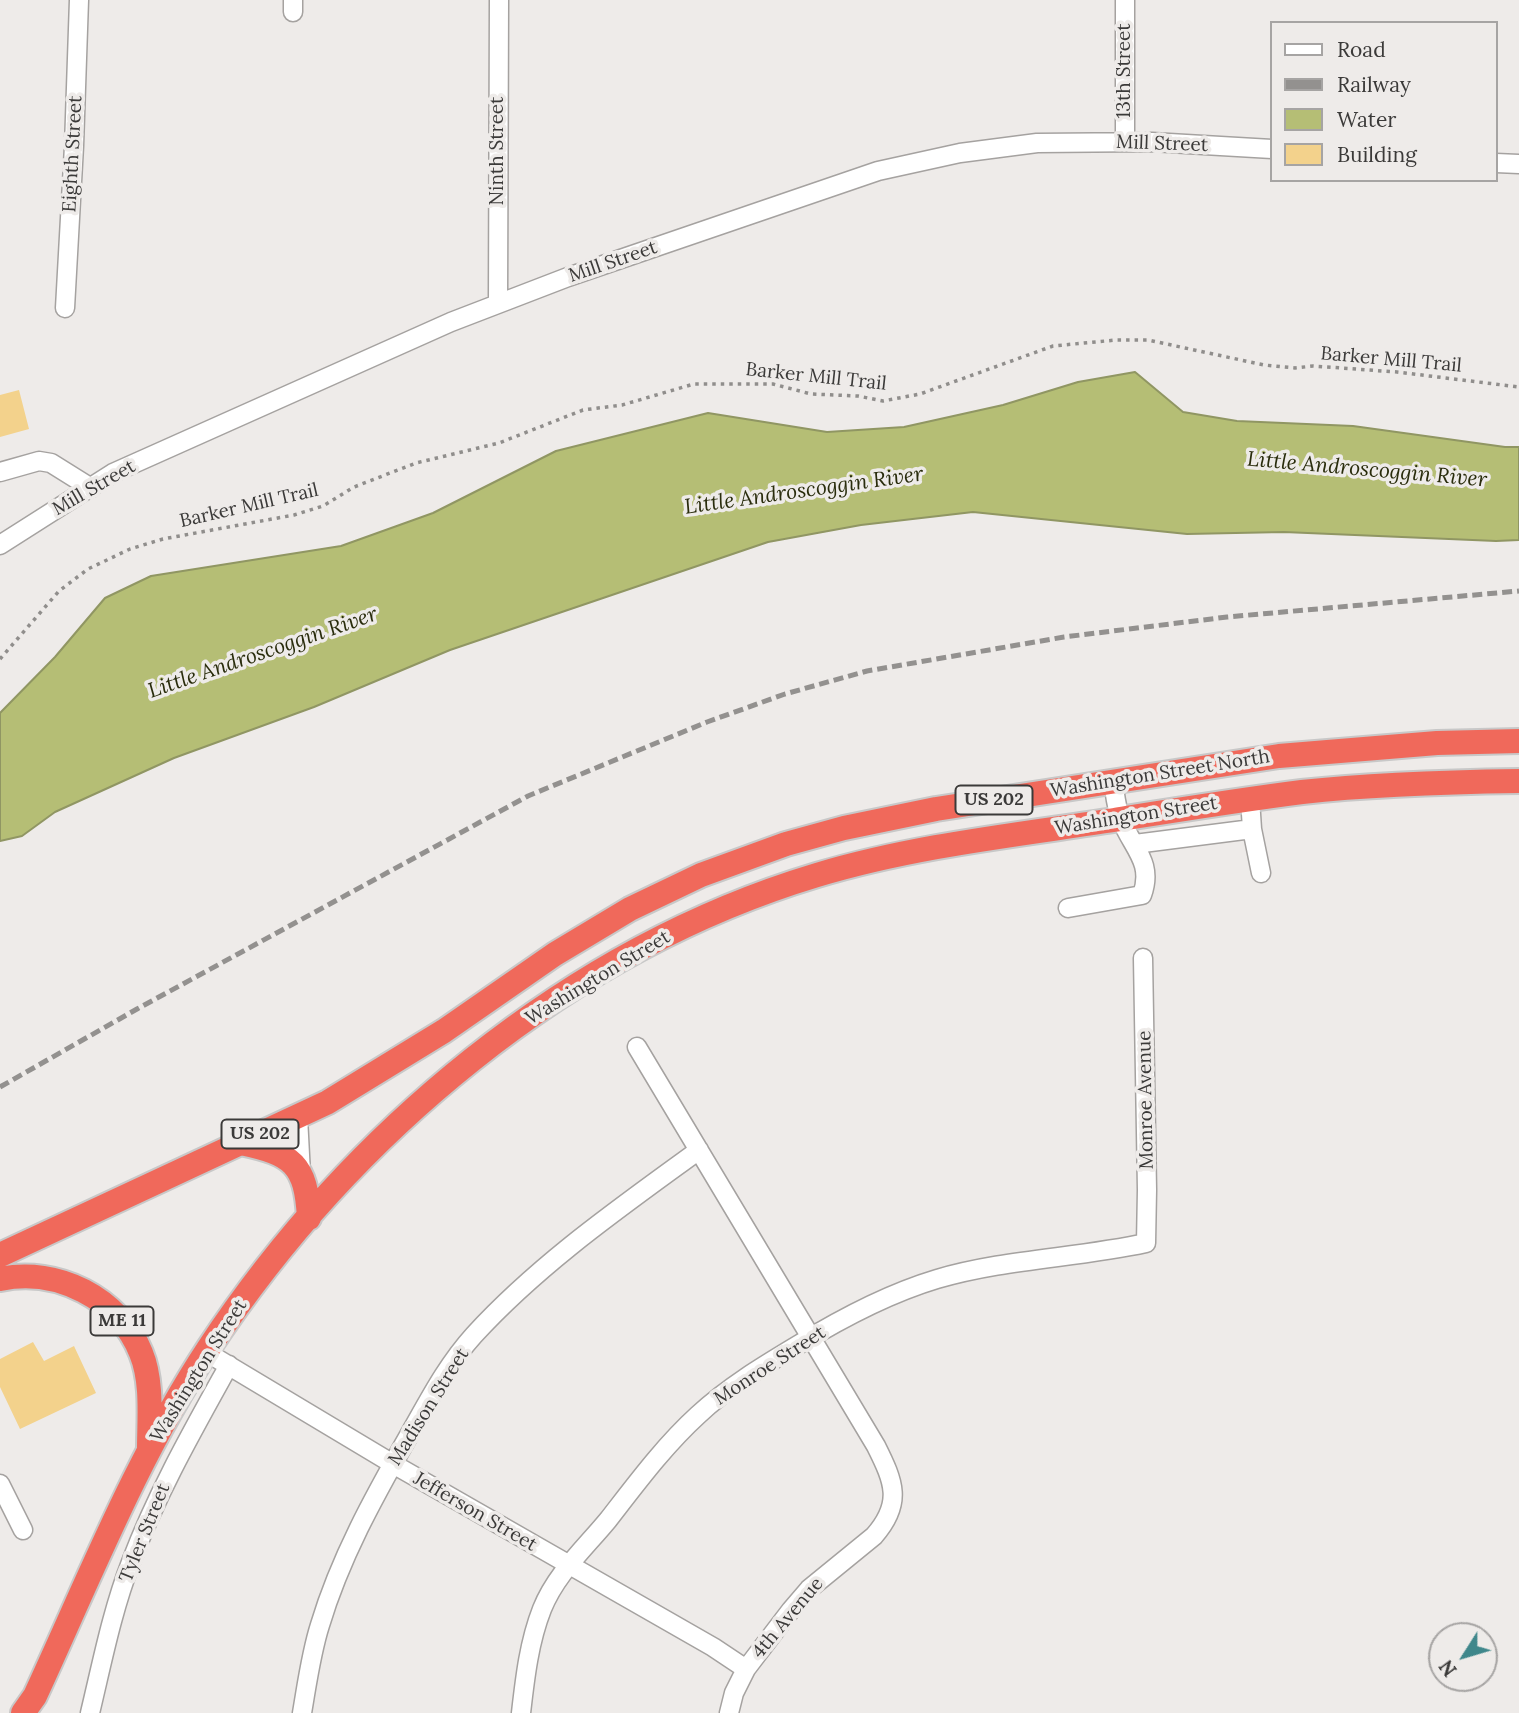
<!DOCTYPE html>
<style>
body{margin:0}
#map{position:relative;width:1519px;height:1713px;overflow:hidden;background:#eeebe9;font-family:Lora,serif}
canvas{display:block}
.legend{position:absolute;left:1270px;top:21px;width:228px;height:161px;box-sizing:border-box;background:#eeebe9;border:2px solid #a6a4a3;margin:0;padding:9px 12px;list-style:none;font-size:21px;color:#3b3a39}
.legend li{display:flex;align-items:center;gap:14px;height:35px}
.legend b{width:35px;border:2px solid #a6a4a3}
.north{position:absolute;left:1428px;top:1622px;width:70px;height:70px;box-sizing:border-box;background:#eeebe9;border:2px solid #a6a4a3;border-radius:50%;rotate:233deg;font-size:19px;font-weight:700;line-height:28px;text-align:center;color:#3b3a39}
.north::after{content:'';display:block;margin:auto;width:24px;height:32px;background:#3f878b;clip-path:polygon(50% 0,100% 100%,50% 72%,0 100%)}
</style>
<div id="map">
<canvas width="1519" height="1713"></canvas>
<ul class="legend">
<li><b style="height:9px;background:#fff"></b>Road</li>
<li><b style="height:9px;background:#93918f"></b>Railway</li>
<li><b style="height:19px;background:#b5be75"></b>Water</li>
<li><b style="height:19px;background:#f3d28c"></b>Building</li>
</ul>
<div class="north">N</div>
</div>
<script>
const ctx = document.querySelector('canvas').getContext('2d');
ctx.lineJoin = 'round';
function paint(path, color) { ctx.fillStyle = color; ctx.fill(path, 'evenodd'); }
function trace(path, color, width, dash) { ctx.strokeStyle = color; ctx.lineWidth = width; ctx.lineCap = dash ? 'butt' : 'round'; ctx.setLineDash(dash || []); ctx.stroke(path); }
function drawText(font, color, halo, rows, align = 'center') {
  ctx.font = font + ' Lora,serif'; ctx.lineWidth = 7; ctx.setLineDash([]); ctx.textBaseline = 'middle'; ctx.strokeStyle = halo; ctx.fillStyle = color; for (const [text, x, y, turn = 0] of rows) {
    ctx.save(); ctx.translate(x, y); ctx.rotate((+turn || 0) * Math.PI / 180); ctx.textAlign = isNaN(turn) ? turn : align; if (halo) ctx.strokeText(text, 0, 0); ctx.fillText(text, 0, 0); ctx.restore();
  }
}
const water = new Path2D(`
 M1135,372L1183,412L1237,421L1353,426L1505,447H1519V540L1496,541L1284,532L1187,534L973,512L861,525L768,542L450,650L314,707L174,758L55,812L22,836L0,841V713L55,657L105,598L151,576L341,546L433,513L556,451L708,413L827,432L904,427L1003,405L1078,382Z`);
paint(water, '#b5be75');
trace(water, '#909663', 2);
paint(new Path2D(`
 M19,390L29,429L0,437V395Z
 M33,1342L44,1361L74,1346L96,1393L20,1429L0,1387V1359Z`), '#f3d28c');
const minor = new Path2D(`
 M1125,0V142
 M293,12V0
 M1496,163L1519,164
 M498,303L499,0
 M65,308L74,146L79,0
 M0,472L39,461L51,463L91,488
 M0,545L113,473L451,322L568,277L878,171L960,153L1037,143L1152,142L1272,149
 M1252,829L1261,873
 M1135,844L1252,829L1250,799
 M1068,908L1142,895C1154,862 1132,848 1121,819C1116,808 1115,793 1113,781
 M637,1047L876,1446C894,1482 903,1503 874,1536L809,1589L791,1610L746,1669L734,1693L729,1713
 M298,1117L301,1174
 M206,1352L393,1464L713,1647L746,1669
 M0,1484L23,1530
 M90,1713C102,1663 112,1611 131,1562C157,1493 193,1430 229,1365
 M302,1713C307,1684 311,1653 320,1625C340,1558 374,1497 408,1437C428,1402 446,1366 474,1335C540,1263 621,1207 699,1150
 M521,1713C525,1678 529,1642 542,1609C556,1574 584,1549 608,1520C636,1484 664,1446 698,1415C728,1387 763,1366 798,1345C842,1318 887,1294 937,1279C1005,1259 1077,1258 1146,1243L1147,1190L1143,958`);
const highway = new Path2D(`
 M241,1143C293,1154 306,1164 309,1218
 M0,1255L328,1102L444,1031L555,954L630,909L701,875L786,844L844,828L936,809L1279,756L1437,743L1519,741
 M0,1279C57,1267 119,1298 141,1353C153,1382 149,1419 149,1450
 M23,1713L35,1696C89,1579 137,1457 208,1349C350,1134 568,950 817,875C913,846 1015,835 1114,820C1177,810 1239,800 1302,792C1374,784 1447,782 1519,781`);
trace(minor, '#a5a2a0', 21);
trace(highway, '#c8c8c8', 28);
trace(new Path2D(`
 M0,659L59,591L88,569L130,549L163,539L294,515L323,506L354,487L416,463L499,443L583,410L622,405L694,384H773L811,394L858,396L883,401L920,394L1053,346L1116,340H1148L1264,365L1295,368L1313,366L1397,372L1519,387`), '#908e8c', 3.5, [3.5, 5]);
trace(minor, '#fff', 18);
trace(highway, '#f0695b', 24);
trace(new Path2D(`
 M0,1087L137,1009L528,796L707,722L785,694L867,671L1064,637L1227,617L1519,591`), '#93918f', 5, [10, 5]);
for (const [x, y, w] of [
 [994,800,77],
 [260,1134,77],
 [122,1321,63]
]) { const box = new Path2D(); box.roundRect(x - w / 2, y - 14.5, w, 29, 5); ctx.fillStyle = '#eeebe9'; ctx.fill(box); trace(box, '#3b3a39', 2); }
drawText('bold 18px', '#3b3a39', null, [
 ["US 202",994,800],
 ["US 202",260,1134],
 ["ME 11",122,1321]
]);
drawText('19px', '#3b3a39', '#eeebe9', [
 ["13th Street",1125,71,-90],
 ["Mill Street",1162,144,2],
 ["Ninth Street",498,151,-90],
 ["Eighth Street",73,154,-87],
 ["Mill Street",613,262,-19],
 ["Barker Mill Trail",1391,360,5],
 ["Barker Mill Trail",816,377,6],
 ["Mill Street",94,488,-30],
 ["Barker Mill Trail",249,506,-13],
 ["Washington Street North",1160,774,-9],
 ["Washington Street",1136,816,-9],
 ["Washington Street",598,978,-31],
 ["Monroe Avenue",1146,1100,-91],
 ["Monroe Street",770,1366,-33],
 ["Washington Street",199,1371,-58],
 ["Madison Street",429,1407,-58],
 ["Jefferson Street",475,1512,30],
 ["Tyler Street",145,1533,-68],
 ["4th Avenue",788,1618,-50]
]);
drawText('italic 21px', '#292c0c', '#eeebe9', [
 ["Little Androscoggin River",1367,470,5],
 ["Little Androscoggin River",804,491,-8],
 ["Little Androscoggin River",263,653,-19]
]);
</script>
